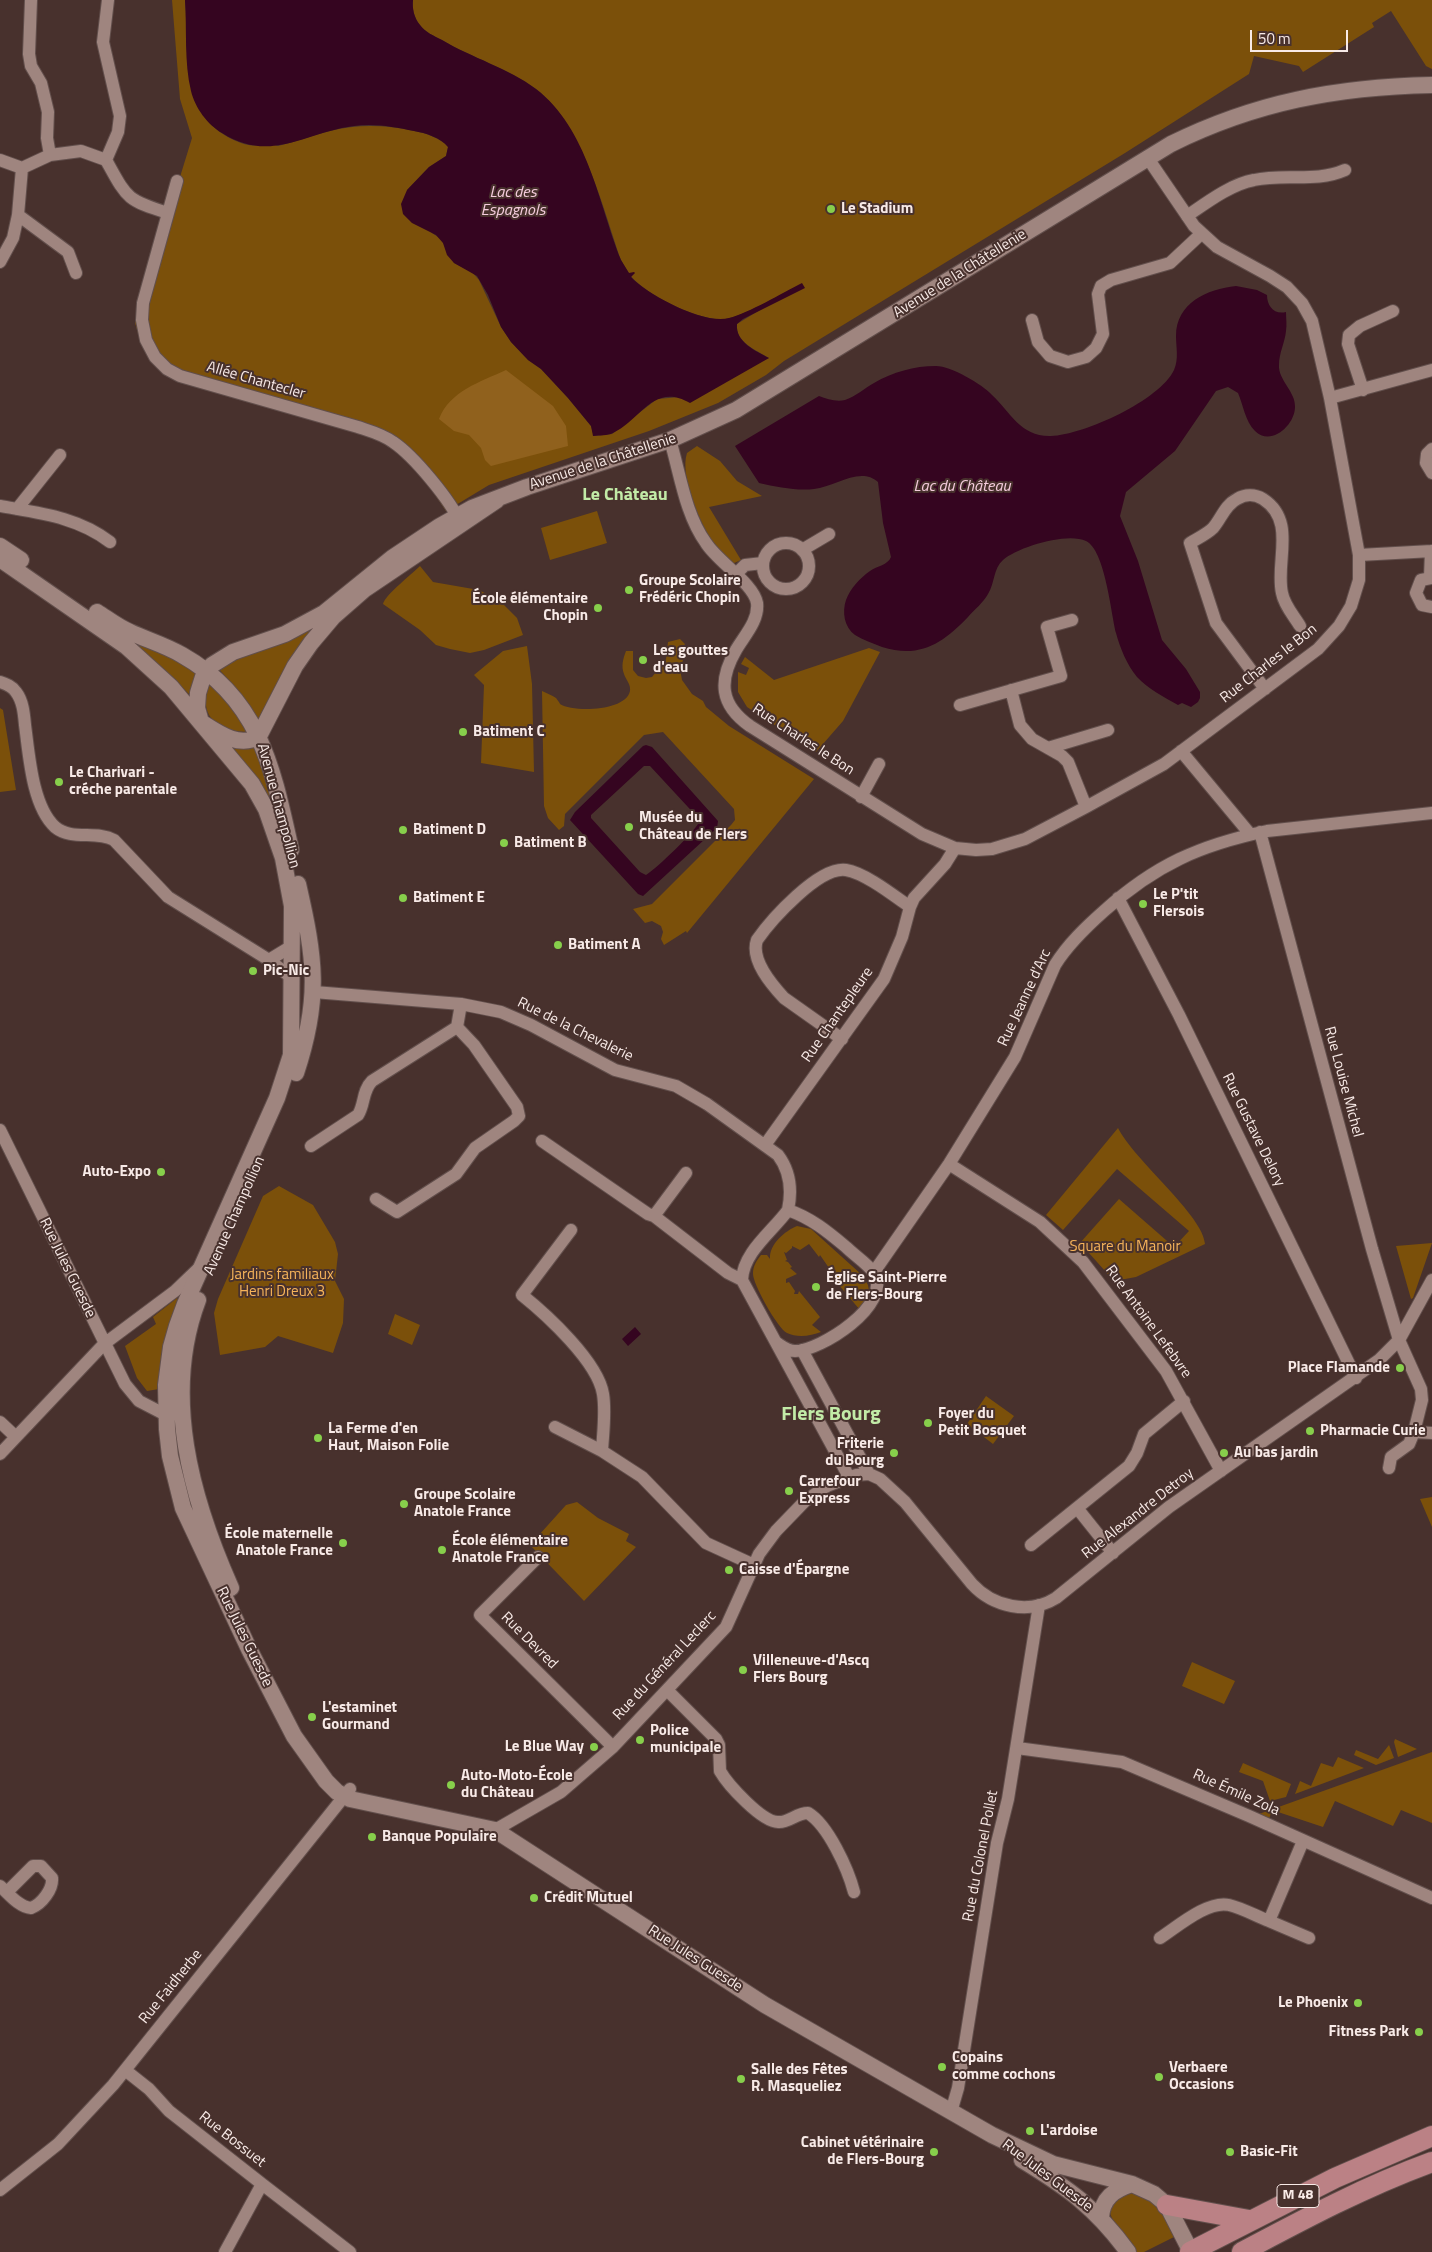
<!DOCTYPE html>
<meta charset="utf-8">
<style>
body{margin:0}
#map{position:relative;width:1432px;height:2252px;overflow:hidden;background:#48312d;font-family:"Titillium Web",sans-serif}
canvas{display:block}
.scale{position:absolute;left:1250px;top:30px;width:98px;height:22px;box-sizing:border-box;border:2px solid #f8eae7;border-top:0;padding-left:6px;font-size:15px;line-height:18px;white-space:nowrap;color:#f8eae7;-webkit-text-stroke:4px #48312d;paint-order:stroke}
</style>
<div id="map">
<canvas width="1432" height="2252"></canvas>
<div class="scale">50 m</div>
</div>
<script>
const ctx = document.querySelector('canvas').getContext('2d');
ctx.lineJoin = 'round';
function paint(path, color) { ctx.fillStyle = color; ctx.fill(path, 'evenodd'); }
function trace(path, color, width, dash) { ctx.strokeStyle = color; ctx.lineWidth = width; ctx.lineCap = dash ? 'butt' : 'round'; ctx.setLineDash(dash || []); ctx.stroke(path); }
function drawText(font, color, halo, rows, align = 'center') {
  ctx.font = font + ' "Titillium Web",sans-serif'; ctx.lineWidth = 4; ctx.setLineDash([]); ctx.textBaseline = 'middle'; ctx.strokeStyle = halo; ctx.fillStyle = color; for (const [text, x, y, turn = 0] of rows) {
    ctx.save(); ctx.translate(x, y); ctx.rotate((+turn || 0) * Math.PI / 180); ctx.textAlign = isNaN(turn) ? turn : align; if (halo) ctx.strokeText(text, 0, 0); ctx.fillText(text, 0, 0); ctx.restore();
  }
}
paint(new Path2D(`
 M172,0H185C190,56 176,118 241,143C257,149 267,142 278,146C296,142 313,135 330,131C358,124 386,125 414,131C425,133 441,138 448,147L446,156L429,167L407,190L432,233L441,239L454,263L472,272L479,280L501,327L511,342L528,360L541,369L568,398L591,426L594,436L612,434L657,399L680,397L769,358C756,350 735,342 737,324L802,284C781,294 752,312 730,318C707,325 656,299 639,284C631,278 626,269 621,260C602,205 583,125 536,89C508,68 472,58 442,40C434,36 425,32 420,25C414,18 412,8 413,0H1432V69L1426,66L1391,11L1372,23L1374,27L1303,72L1299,66L1254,56L1249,74L1125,153L784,361L766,375L718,403L649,431L489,485L446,511L425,480L381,430L153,361L142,346L135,323L192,138L180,99Z
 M697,446L720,461L737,481L762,496L709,507L741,560L732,564C727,559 720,553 716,547C702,528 679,477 687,453Z
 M597,511L607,543L550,560L541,528Z
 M420,566L433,582L479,590L500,601L517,618L523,635L484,650L470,653L450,649L436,645L420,630L383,604C386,594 411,575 420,566Z
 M327,619L260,724L242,696L219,669L221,665Z
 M113,628L200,672L190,695L166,672Z
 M680,639L685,644L679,655L684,657L680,669L682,680L692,694L703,701L706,707L729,726L814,779L687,933L686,931L664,945L661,939L663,932L661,926L652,921L645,923L633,909L652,904L731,825L735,820L734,809L663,732L644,735L565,814L564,826L559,830L548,818L544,806L542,691C546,693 552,695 556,698C556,698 560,703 560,704C574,713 626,711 630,691C631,684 626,680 624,674C621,666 623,659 626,651H633V670L638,676L646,678L652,677L666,659L668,642Z
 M527,646L532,684L534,772L481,763L484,685L474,675L503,651Z
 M869,648L880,652L843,721L816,752L747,707L738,692V672L746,675L749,668L741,664L745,657L774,680Z
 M206,684L219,688L251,731C238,734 216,728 209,715C204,705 205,694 206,684Z
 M0,708L3,710L16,790L0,792Z
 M227,740L257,744L283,833Z
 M1118,1128C1134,1160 1204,1216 1205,1244L1136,1277L1114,1281L1080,1243L1119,1199L1174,1247L1189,1231L1117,1169L1063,1230L1046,1215Z
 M279,1186L313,1205L335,1242L338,1254L335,1281L344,1299L343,1323L333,1353L278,1336L265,1347L220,1355L214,1313L218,1299L263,1196Z
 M797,1226L811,1229L862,1275L868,1285L870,1296L860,1310L827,1271L831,1268H829L820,1255L819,1257L809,1244L800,1250L792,1246V1248L786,1253L784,1252L787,1260L785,1261L788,1262L792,1267L790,1268L797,1274L786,1279V1283L789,1282L795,1291L794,1294H798L799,1291L820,1317L812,1325L821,1332C811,1336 797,1338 787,1333C778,1329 752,1283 753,1273C753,1266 757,1260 761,1255H767L770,1259C769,1244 785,1231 797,1226Z
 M1432,1243L1413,1298L1411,1299L1396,1246Z
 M177,1298L179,1300L159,1389L147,1391L137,1378L125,1346L156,1324L153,1317Z
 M395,1314L420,1325L412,1345L388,1334Z
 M986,1396L1014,1416L993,1444L967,1424Z
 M1432,1497V1527L1420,1499Z
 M577,1502L598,1518L629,1534L626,1541L636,1547L584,1601L530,1545L566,1505Z
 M1192,1662L1235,1681L1224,1704L1182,1686Z
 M1395,1739L1417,1749L1398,1757L1394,1742Z
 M1389,1745L1394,1758L1376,1765L1354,1755L1356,1750L1378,1759Z
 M1432,1752V1823L1401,1810L1393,1826L1335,1801L1323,1827L1272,1810L1269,1819L1259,1814Z
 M1338,1757L1364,1768L1295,1794L1300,1781L1311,1786L1321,1763L1333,1767Z
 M1243,1763L1291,1784L1286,1797L1270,1801L1263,1781L1239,1772Z
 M1128,2191C1156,2199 1164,2210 1174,2237L1144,2252H1136C1129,2241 1103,2215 1111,2204C1115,2199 1123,2195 1128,2191Z`), '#7b500a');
paint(new Path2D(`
 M506,370L553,406L566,426L568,446L491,466L485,460L481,448L469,435L454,431L439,419C450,391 480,382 506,370Z`), '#90611d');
paint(new Path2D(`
 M185,0H413C412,8 414,18 420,25C425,32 434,36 442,40C472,58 508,68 536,89C588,129 598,202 621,260L629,273L634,272L635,273L631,277C648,295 704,325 729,318C749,313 782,293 802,283L805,288L743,319L737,324C735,342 756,351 769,358L690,403C653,382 641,420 613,433C607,436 600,435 593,436L591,426L568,398L541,369L528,360L511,342L501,327L488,295L477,276L454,263L447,255L443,243L436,235L412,223L403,214L401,204L407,190L429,167L446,156L448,147C441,138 426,133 414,131C395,127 374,123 354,126C305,132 271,164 222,133C208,125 195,108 191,91C184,62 187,30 185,0Z
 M1236,286L1257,290L1267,295C1267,306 1274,315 1286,312C1286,318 1287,325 1286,331C1285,342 1279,353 1279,365C1278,380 1296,392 1295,407C1295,425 1271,447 1255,431C1245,421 1243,404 1238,393L1228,387L1216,391L1175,451L1126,492L1120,516L1138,561L1162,640L1186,669L1200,692V698L1198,702L1191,707L1182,703L1178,705C1164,697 1148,689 1137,677C1127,665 1120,648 1116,633C1111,613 1105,550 1086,541C1067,532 1018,547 1003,560C993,569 995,583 988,594C983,603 975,609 968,617C943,643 920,659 882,647C873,643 863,640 855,635C844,627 842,612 846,600C850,589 860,578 870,571C877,566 888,565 891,557L883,523L878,482C860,466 835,487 814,489C797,491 777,487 759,483L735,446L819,396C827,399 836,402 845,400C855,397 865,388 874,383C893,372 914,366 936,366C951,366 982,384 992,395C1011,413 1021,437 1051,436C1084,435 1160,400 1174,370C1179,359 1176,347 1176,336C1176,303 1207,289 1236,286Z
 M646,745L652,747L718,821L717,828L643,896L638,894L570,820L575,812L643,746ZM644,766H650L700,820C698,829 656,869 646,875L640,872L591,818V815Z
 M635,1327L641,1334L628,1346L622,1339Z`), '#350520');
const minor = new Path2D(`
 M31,0L29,54L31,66L41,83L48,112L47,138L50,155L81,151L106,160
 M108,0L103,42L120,116L118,132L106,160C127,198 126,200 168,213
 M50,155L22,168L18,215L68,252L76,273
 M0,160L22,168
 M177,181L143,303L142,320L146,340L155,357L167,369L180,376L358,427C370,431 382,434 393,442C414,456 451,501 461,524
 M1187,216C1206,203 1231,184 1254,180C1285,173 1315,183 1345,170
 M0,262L13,238L18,215
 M1032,320L1038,342L1050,356L1068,362L1086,357L1096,348L1103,334L1098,294L1101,286L1111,280L1170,263L1201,234
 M1363,390L1348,344L1349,335L1360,326L1393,311
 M1330,398L1432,370
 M670,440C680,473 685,514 706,543C717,561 754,584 757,603C759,621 744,636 736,650C718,681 720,705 750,726L922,834L955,848L976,850L992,849L1025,839L1086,807L1164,764L1318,649L1339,626L1351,606L1359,580V555L1330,398L1312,321L1302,303L1287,287L1270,276L1217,247L1194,226L1147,157
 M1432,449L1427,454L1426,463L1432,473
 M0,506C39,513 78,517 110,542
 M17,509L60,455
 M763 566a23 23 0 1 1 46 0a23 23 0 1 1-46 0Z
 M802,550L829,534
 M1359,555L1432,551
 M735,575L745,565L763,563
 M1430,577L1431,551
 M1432,578L1421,580L1416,593L1422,605L1432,607
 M0,682C6,684 12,686 16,692C23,701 24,714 25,725C29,754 32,806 55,827C72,841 96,830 114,840L168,897L269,960L292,978
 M1265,689L1216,623L1190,543C1198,538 1207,534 1213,528C1221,519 1225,505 1237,499C1245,494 1255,494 1263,499C1297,521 1275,562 1282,593C1284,605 1294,616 1300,626
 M1011,690L1020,725L1032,739L1062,756L1068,762L1086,807
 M960,705L1061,676L1047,627L1072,620
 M1048,748L1108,730
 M1181,751L1250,834
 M861,797L879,764
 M1260,832L1372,1249L1399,1340L1421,1389L1422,1400L1414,1432L1409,1444L1391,1457L1389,1468
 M1118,898L1179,1015L1356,1378
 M269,960L292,946
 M314,992L461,1004L501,1012L531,1025L615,1070L676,1086L707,1104L778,1155C790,1171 792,1191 788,1210C773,1231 743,1252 742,1280L849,1477
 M842,1039L784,998C772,985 750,960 757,940C771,920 819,866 846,870C865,873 893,895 910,907
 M0,1130L125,1384L139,1401L166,1415
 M542,1141L648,1214L654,1216
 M765,1145L884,979L902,937L910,907L914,898L945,864L955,848
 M311,1146L358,1115C365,1104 362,1091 372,1081L457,1027
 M949,1164L1040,1222L1083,1262L1166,1371L1221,1471
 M686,1173L654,1216L728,1273L742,1280
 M376,1199L397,1212L456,1174L475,1148L514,1121L519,1116L517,1107L474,1045L457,1027L461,1004
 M571,1230L522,1295C547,1315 598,1362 603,1394C606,1412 603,1433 602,1451
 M874,1272L949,1164L1015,1057L1055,965C1068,944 1086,927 1104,911C1155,865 1200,845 1267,831L1432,813
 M777,1343C783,1347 788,1351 795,1351C820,1351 893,1305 874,1273C868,1264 854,1255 846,1247C827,1231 811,1218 788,1210
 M802,1350L869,1474
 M0,1422L16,1437
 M555,1427L602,1451L642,1477L706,1543L754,1565
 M1414,1432L1432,1433
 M0,1454L104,1344L175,1291L199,1268
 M1077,1508L1113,1553
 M1031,1545L1129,1466L1137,1453L1144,1434L1184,1401
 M538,1557L480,1615L613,1747
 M667,1690L716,1739L719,1745L720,1771C728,1785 762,1822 778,1822C789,1823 796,1813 808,1813C828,1825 848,1869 854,1892
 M1017,1748L1122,1762L1249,1816L1432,1898
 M495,1830L561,1792L613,1747L726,1627L759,1554L776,1531L805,1501L827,1486L856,1475L869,1474L880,1479L905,1502L972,1584C993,1607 1029,1615 1056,1598L1169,1507L1379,1360L1399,1340L1432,1280
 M0,1886C9,1894 19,1907 31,1908C42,1904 53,1889 52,1878L41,1866H33L7,1892
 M1269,1921L1309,1938
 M1160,1938C1177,1927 1208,1900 1229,1905C1242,1908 1256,1916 1269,1921L1303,1841
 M125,2070L149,2089L169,2111L262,2184L225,2252
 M951,2112L958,2088L997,1843L1008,1799L1039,1605
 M262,2184L350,2252
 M0,2190L58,2144L113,2085L350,1789`);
const tertiary = new Path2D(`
 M497,500L365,589L333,617L311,643L295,666L259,736C240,749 218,733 201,722L197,708L198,693L203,677L212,665L233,652L285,634L324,613L392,558L440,526L472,508L527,487L670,440L736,410L1171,144C1256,102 1337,87 1432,85
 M0,546L21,560
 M0,559L127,647L171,687L252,784L266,809L283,858L292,906L291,1055L277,1098L185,1304L177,1326L171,1347L166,1385L167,1429L170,1456L183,1508L249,1649L294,1736L326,1781L337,1792L350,1799L495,1830L765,2005L992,2135L1053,2164L1132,2184L1154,2194L1167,2205L1191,2252
 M97,612C108,619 118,627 130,632C147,640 165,645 182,655C260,699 273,769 291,850
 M296,1073C321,998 315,958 298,884
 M198,1300C162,1395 191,1498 231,1588
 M1022,2160C1068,2188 1096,2208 1128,2252
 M1101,2218C1102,2198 1114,2190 1132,2184`);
const primary = new Path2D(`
 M1167,2205L1249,2220
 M1190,2252L1335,2178L1432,2136
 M1242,2252C1304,2219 1366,2186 1432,2162`);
trace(minor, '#624f4c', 14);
trace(tertiary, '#624f4c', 18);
trace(primary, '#624f4c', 22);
trace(minor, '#9f857f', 12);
trace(tertiary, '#9f857f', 16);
trace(primary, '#bb8185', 20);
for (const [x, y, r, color] of [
 [831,209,5,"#87cf4b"],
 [629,590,5,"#87cf4b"],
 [598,608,5,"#87cf4b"],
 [643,660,5,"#87cf4b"],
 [463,732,5,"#87cf4b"],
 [59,782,5,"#87cf4b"],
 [629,827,5,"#87cf4b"],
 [403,830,5,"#87cf4b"],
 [504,843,5,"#87cf4b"],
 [403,898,5,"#87cf4b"],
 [1143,904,5,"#87cf4b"],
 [558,945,5,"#87cf4b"],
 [253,971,5,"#87cf4b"],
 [161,1172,5,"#87cf4b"],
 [816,1287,5,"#87cf4b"],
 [1400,1368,5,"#87cf4b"],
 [928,1423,5,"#87cf4b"],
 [1310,1431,5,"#87cf4b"],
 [318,1438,5,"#87cf4b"],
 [894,1453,5,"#87cf4b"],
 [1224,1453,5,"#87cf4b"],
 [789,1491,5,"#87cf4b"],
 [404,1504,5,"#87cf4b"],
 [343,1543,5,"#87cf4b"],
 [442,1550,5,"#87cf4b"],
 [729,1570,5,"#87cf4b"],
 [743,1670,5,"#87cf4b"],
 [312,1717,5,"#87cf4b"],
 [640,1740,5,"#87cf4b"],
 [594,1747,5,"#87cf4b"],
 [451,1785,5,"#87cf4b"],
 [372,1837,5,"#87cf4b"],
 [534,1898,5,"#87cf4b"],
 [1358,2003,5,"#87cf4b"],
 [1419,2032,5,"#87cf4b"],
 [942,2067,5,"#87cf4b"],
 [1159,2077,5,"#87cf4b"],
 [741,2079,5,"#87cf4b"],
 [1030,2131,5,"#87cf4b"],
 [934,2152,5,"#87cf4b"],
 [1230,2152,5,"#87cf4b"]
]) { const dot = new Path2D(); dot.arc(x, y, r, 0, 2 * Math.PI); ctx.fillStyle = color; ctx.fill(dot); trace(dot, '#48312d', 2); }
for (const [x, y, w] of [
 [1298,2196,42]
]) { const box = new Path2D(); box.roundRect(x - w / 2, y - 11.5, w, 23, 4); ctx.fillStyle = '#48312d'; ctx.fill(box); trace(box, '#f8eae7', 1); }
drawText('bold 14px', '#f8eae7', null, [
 ["M 48",1298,2196]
]);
drawText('bold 15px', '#f8eae7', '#48312d', [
 ["Le Stadium",841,209],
 ["Groupe Scolaire",639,581],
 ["Frédéric Chopin",639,598],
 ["École élémentaire",588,599,"right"],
 ["Chopin",588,616,"right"],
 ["Les gouttes",653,651],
 ["d'eau",653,668],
 ["Batiment C",473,732],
 ["Le Charivari -",69,773],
 ["créche parentale",69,790],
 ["Musée du",639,818],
 ["Château de Flers",639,835],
 ["Batiment D",413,830],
 ["Batiment B",514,843],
 ["Le P'tit",1153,895],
 ["Flersois",1153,912],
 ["Batiment E",413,898],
 ["Batiment A",568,945],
 ["Pic-Nic",263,971],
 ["Auto-Expo",151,1172,"right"],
 ["Église Saint-Pierre",826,1278],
 ["de Flers-Bourg",826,1295],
 ["Place Flamande",1390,1368,"right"],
 ["Foyer du",938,1414],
 ["Petit Bosquet",938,1431],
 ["La Ferme d'en",328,1429],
 ["Haut, Maison Folie",328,1446],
 ["Pharmacie Curie",1320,1431],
 ["Friterie",884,1444,"right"],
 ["du Bourg",884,1461,"right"],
 ["Au bas jardin",1234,1453],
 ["Carrefour",799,1482],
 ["Express",799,1499],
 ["Groupe Scolaire",414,1495],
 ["Anatole France",414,1512],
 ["École maternelle",333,1534,"right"],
 ["Anatole France",333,1551,"right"],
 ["École élémentaire",452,1541],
 ["Anatole France",452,1558],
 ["Caisse d'Épargne",739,1570],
 ["Villeneuve-d'Ascq",753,1661],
 ["Flers Bourg",753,1678],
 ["L'estaminet",322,1708],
 ["Gourmand",322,1725],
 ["Police",650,1731],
 ["municipale",650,1748],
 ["Le Blue Way",584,1747,"right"],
 ["Auto-Moto-École",461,1776],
 ["du Château",461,1793],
 ["Banque Populaire",382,1837],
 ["Crédit Mutuel",544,1898],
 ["Le Phoenix",1348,2003,"right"],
 ["Fitness Park",1409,2032,"right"],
 ["Copains",952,2058],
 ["comme cochons",952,2075],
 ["Verbaere",1169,2068],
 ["Occasions",1169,2085],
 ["Salle des Fêtes",751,2070],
 ["R. Masqueliez",751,2087],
 ["L'ardoise",1040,2131],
 ["Cabinet vétérinaire",924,2143,"right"],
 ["de Flers-Bourg",924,2160,"right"],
 ["Basic-Fit",1240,2152]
], 'left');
drawText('15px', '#f8eae7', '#48312d', [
 ["Avenue de la Châtellenie",960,274,-32],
 ["Allée Chantecler",256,381,16],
 ["Avenue de la Châtellenie",603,462,-18],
 ["Rue Charles le Bon",1269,664,-38],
 ["Rue Charles le Bon",803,740,33],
 ["Avenue Champollion",278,806,75],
 ["Rue Jeanne d'Arc",1025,998,-65],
 ["Rue Chantepleure",838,1015,-55],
 ["Rue de la Chevalerie",575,1030,26],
 ["Rue Louise Michel",1343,1082,75],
 ["Rue Gustave Delory",1253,1130,64],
 ["Avenue Champollion",235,1216,-66],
 ["Rue Jules Guesde",67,1268,64],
 ["Rue Antoine Lefebvre",1148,1322,54],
 ["Rue Alexandre Detroy",1138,1514,-38],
 ["Rue Jules Guesde",244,1637,64],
 ["Rue Devred",529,1641,45],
 ["Rue du Général Leclerc",665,1666,-47],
 ["Rue Émile Zola",1236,1793,24],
 ["Rue du Colonel Pollet",981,1856,-79],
 ["Rue Jules Guesde",695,1959,33],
 ["Rue Faidherbe",171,1987,-51],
 ["Rue Bossuet",232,2140,38],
 ["Rue Jules Guesde",1047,2176,37]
]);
drawText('15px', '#f6b35a', '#48312d', [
 ["Square du Manoir",1125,1247],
 ["Jardins familiaux",282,1275],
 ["Henri Dreux 3",282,1292]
]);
drawText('italic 16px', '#f5ccdd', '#48312d', [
 ["Lac des",513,193],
 ["Espagnols",513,211],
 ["Lac du Château",962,487]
]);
drawText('bold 18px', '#c2eba7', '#48312d', [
 ["Le Château",625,496]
]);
drawText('bold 20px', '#c2eba7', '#48312d', [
 ["Flers Bourg",831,1415]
]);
</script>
